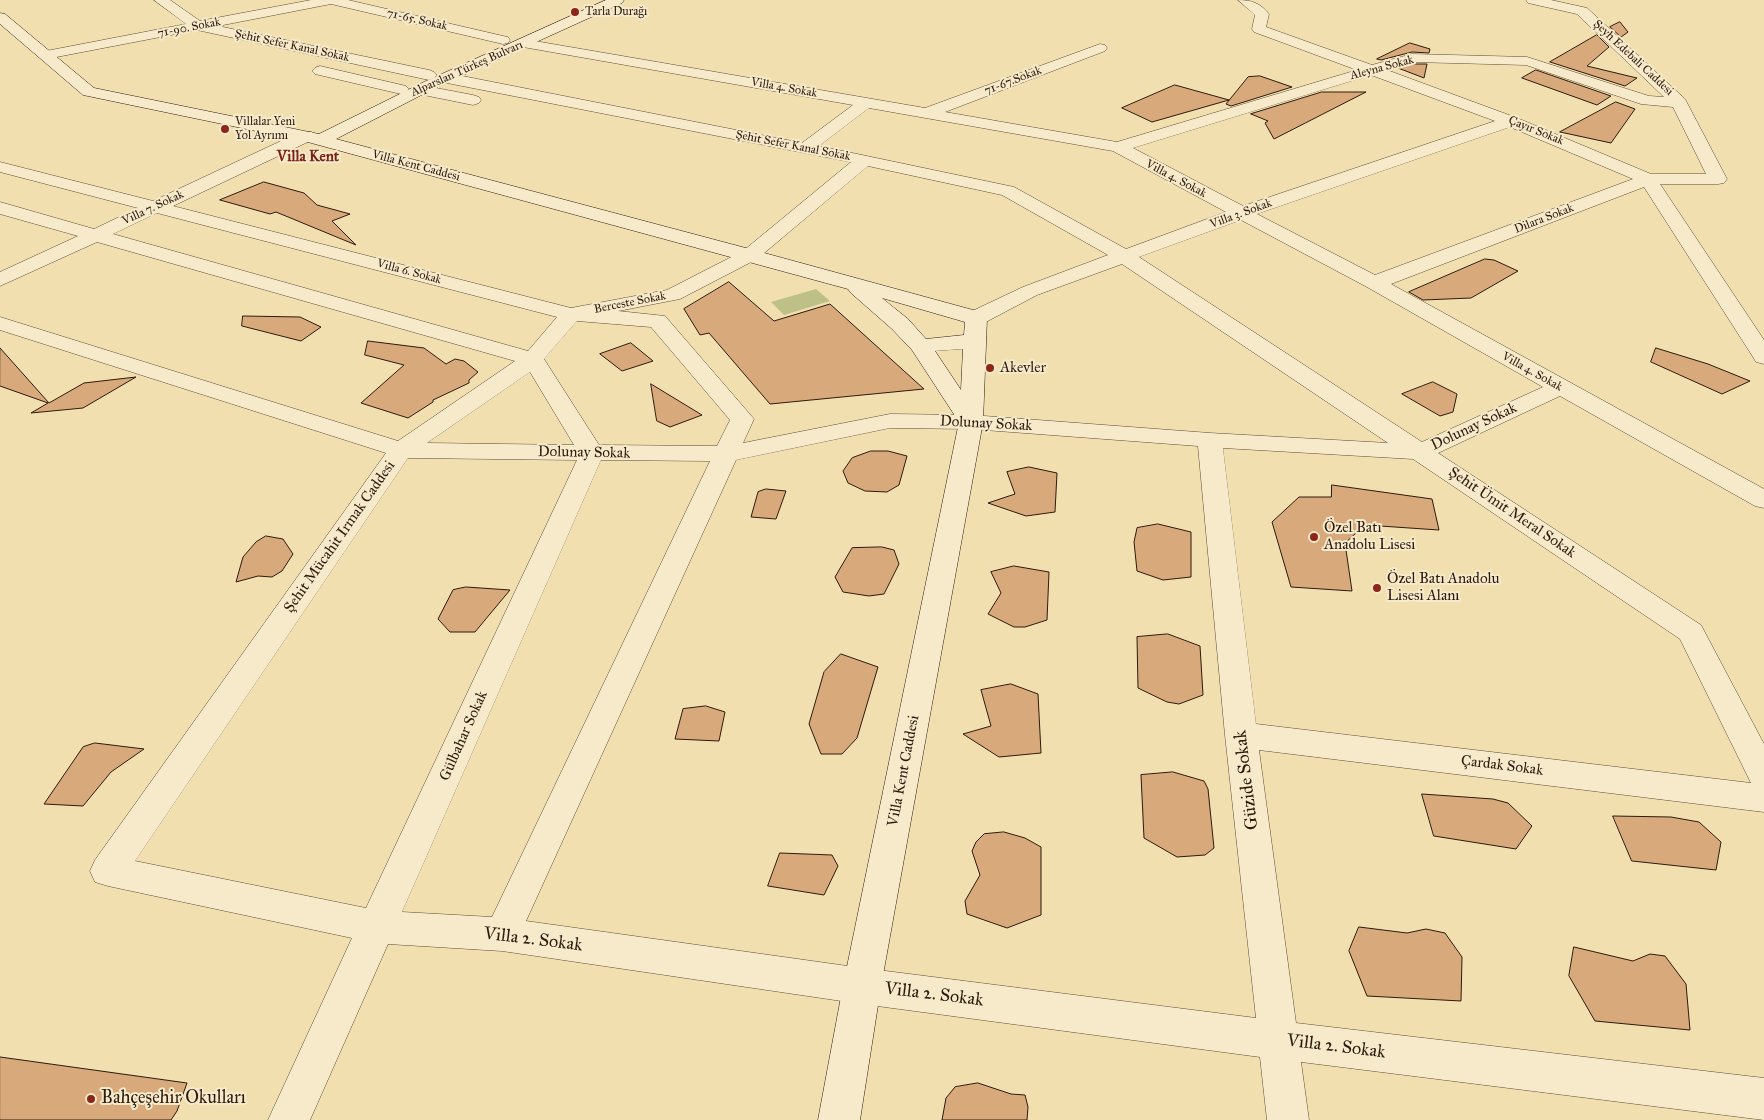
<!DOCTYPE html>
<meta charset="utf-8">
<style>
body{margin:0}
canvas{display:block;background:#f1dfaf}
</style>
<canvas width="1764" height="1120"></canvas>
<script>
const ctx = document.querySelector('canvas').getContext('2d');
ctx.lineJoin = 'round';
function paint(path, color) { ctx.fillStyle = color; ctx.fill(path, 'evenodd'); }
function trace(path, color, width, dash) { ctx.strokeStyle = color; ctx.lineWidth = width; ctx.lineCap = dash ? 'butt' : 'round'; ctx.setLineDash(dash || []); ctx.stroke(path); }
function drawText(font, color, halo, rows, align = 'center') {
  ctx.font = font + ' "IM FELL Great Primer",serif'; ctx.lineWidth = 4; ctx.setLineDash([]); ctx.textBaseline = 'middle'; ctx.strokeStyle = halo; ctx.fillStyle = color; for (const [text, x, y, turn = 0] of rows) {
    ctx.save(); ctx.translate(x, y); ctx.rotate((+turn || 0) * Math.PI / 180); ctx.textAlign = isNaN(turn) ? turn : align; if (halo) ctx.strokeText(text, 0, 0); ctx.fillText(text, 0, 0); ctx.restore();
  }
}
paint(new Path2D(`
 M816,289L830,301L784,315L771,302Z`), '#bec187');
const building = new Path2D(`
 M1620,22L1628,32L1621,37L1610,27Z
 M1597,35L1609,47L1587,66L1637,78L1625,86L1550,62Z
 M1410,43L1430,49L1429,53L1412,52L1381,60L1377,59Z
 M1413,64H1427L1424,78L1398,68Z
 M1536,70L1611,96L1597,105L1522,78Z
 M1260,76L1292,87L1231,106L1226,104L1248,77Z
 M1175,85L1229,100L1152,122L1122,108Z
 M1322,92H1366L1274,139L1265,123L1268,121L1251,114Z
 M1616,102L1635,109L1611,143L1560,132Z
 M264,182L304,193L317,205L350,214L332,221L356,245L276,212L270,214L220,200Z
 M1485,259L1494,260L1518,271L1471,298L1423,300L1409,292Z
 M729,282L774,321L830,304L924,389L770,404L709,333L700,335L684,309Z
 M243,316L300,317L321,327L301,341L242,326Z
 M368,341L424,348L446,364L455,359L464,361L478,372L469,380V383L433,400V402L408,418L361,403L404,365L365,355Z
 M631,343L653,361L622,371L600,354Z
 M0,348L49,403L84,383L136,377L83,408L31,413L48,403L0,386Z
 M1656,348L1708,364L1750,381L1722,394L1651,362Z
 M1433,382L1457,394L1453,412L1440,416L1402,394Z
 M651,384L702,415L670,427L657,421Z
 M871,451H888L907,456L899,485L887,492L865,491L848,483L843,471L852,458Z
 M1029,467L1057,473L1055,512L1026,516L988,503L1015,494L1007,472Z
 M1332,485L1432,499L1439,530L1365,525L1345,543L1352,591L1291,587L1272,522L1299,497H1331Z
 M766,489L786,491L776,519L751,517L758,492Z
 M1158,524L1191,532V577L1163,580L1137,571L1134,542L1137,528Z
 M266,536L283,539L293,554L282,571L272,577L258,576L236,582L243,557L256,542Z
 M882,547L894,550L899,564L884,594L869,596L843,592L835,577L852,548Z
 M1014,566L1049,572L1047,620L1025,627H1014L988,614L1001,593L991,572Z
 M466,587L510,590L475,632H450L438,619L453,590Z
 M1168,634L1200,646L1203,695L1179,704L1167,702L1138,688L1137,637Z
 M841,654L878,667L857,738L842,754H821L809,724L824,672Z
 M1011,684L1038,694L1041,753L999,757L963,734L991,726L981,690Z
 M706,706L725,712L719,741L675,739L683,709Z
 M95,743L144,749L111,772L83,806L44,804L83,747Z
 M1173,772L1204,781L1208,789L1214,848L1205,855L1177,857L1144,838L1141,775Z
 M1422,794L1493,799L1508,803L1532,826L1516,849L1434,836Z
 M1613,816L1671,817L1699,822L1721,842L1716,870L1632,861Z
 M1004,832L1025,838L1041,847V915L1007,928L967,914L965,901L980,875L972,851L976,842L984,834Z
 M780,853L832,855L838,866L824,895L768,886Z
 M1359,927L1407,933L1426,929L1445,933L1462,957L1461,1001L1367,996L1349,951Z
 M1574,947L1633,961L1650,954L1665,956L1686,984L1690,1030L1595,1021L1569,976Z
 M0,1057L187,1083L177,1111L171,1120H0Z
 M978,1083L1011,1094L1025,1095L1028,1107L1027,1120H942L946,1098L955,1087Z`);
paint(building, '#d8a97a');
trace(building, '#2d1a0e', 1);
const street = new Path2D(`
 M154,0H170L200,21L311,0H348L503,36L508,37L510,40L508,43L503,44L331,4L218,26L429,70L434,72L437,75L434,78L429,80L197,30L46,59L41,58L39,55L41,52L46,51L186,24Z
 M1238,0C1252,0 1260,3 1269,14L1266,27L1372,65L1412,54L1527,57L1649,96L1664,97L1577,14L1528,3L1526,0H1551L1587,8L1685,99L1727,179L1724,183L1718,184H1660L1764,340V364L1756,362L1753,357L1644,187L1391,284L1764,489V508L1755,506L1560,396L1438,453L1701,625L1764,744V812L1259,750L1296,1023L1764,1078V1120L1301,1062L1309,1120H1267L1260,1057L862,1004L502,951L388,944L310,1120H268L352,938L108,886L95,882L90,871L95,860L386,453L0,330V317L398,441L515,361L97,242L0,286V272L78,236L0,214V202L94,229L138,208L0,172V162L153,201L300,132H312L314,136L312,140L173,206L571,308L667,290L743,251L851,162L447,83L442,81L439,78L442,75L447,73L802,143L853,105L523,47L518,46L516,43L518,40L523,39L925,108L1100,44L1105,45L1107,48L1105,51L945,112L1117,142L1357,70L1254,32L1252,29L1255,15ZM1413,62L1526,65L1641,104L1673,107L1706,174H1651L1517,118L1387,70ZM1371,75L1495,121L1243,206L1133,148ZM869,108L1113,151L1226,212L1126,249L1014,187L819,146ZM1510,127L1633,179L1375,275L1257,214ZM868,166L1002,195L1108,255L1023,287L968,313L965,318L968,323L976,324L984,323L1037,295L1122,264L1388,443L1210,433L971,415L890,414L743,443L754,419L665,316L618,311L680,299L757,259ZM157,213L557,317L528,351L113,234ZM1241,220L1367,287L1543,387L1422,442L1139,257ZM577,321L651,327L730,420L717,446L599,445L544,359ZM530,372L574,445L427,443ZM890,428L971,429L1198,446L1225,735L1256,1018L862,968L526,921L736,460ZM1223,448L1413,459L1680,639L1751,783L1256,724ZM408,458L577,460L366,908L135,861ZM601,460L710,461L492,917L402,912Z
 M320,66L406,86L409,89L406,92L401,94L315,74L312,71L315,68Z
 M420,85L473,95L479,97L481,100L479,103L473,105L414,93L412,90L414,87Z`);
const secondary = new Path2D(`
 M606,0H624L622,3L435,88L336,139L757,251L984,313L987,318L983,422L881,986L860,1120H818L843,986L959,422L912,350L892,329L851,293L848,289L304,141L83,95L0,24V13L5,14L94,88L319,134L424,82ZM882,298L965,322L964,335L926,339L908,319ZM963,349L961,390L935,351Z`);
trace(street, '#5e4b36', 1);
trace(secondary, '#2d1a0e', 1);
paint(street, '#f6eacb');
paint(secondary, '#f6eacb');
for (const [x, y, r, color] of [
 [575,12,5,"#8f2418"],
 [225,129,5,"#8f2418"],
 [990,368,5,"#8f2418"],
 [1314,537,5,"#8f2418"],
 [1377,588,5,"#8f2418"],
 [91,1099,5,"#8f2418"]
]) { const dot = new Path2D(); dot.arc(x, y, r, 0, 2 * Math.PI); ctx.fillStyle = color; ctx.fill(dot); trace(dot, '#f6eacb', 2); }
drawText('12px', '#2d1a0e', '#f6eacb', [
 ["Tarla Durağı",585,12],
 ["Villalar Yeni",235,122],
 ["Yol Ayrımı",235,136]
], 'left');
drawText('12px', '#2d1a0e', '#f6eacb', [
 ["71-65. Sokak",417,20,13],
 ["71-90. Sokak",189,28,-11],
 ["Şehit Sefer Kanal Sokak",292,46,12],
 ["Şeyh Edebali Caddesi",1633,58,43],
 ["Aleyna Sokak",1382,68,-15],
 ["Alparslan Türkeş Bulvarı",467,69,-24],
 ["71-67.Sokak",1013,81,-21],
 ["Villa 4. Sokak",784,88,10],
 ["Çayır Sokak",1536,131,22],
 ["Şehit Sefer Kanal Sokak",793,146,11],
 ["Villa Kent Caddesi",416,166,15],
 ["Villa 4. Sokak",1176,179,28],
 ["Villa 7. Sokak",153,208,-25],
 ["Villa 3. Sokak",1241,214,-20],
 ["Dilara Sokak",1544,219,-21],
 ["Villa 6. Sokak",409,272,15],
 ["Berceste Sokak",630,303,-11],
 ["Villa 4. Sokak",1532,372,29]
]);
drawText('bold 15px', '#7a1f14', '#f6eacb', [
 ["Villa Kent",308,157]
]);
drawText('15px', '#2d1a0e', '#f6eacb', [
 ["Akevler",1000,368],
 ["Özel Batı",1324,528],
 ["Anadolu Lisesi",1324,545],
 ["Özel Batı Anadolu",1387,579],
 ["Lisesi Alanı",1387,596]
], 'left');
drawText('15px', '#2d1a0e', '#f6eacb', [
 ["Dolunay Sokak",986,424,3],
 ["Dolunay Sokak",1474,427,-25],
 ["Dolunay Sokak",584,453,1],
 ["Şehit Ümit Meral Sokak",1512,513,34],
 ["Şehit Mücahit Irmak Caddesi",340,537,-55],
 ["Gülbahar Sokak",464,736,-66],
 ["Çardak Sokak",1502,766,7],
 ["Villa Kent Caddesi",904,771,-79]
]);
drawText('18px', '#2d1a0e', '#f6eacb', [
 ["Güzide Sokak",1247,780,-97],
 ["Villa 2. Sokak",533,940,7],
 ["Villa 2. Sokak",934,995,7],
 ["Villa 2. Sokak",1336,1047,7]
]);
drawText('18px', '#2d1a0e', '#f6eacb', [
 ["Bahçeşehir Okulları",101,1099]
], 'left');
</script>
